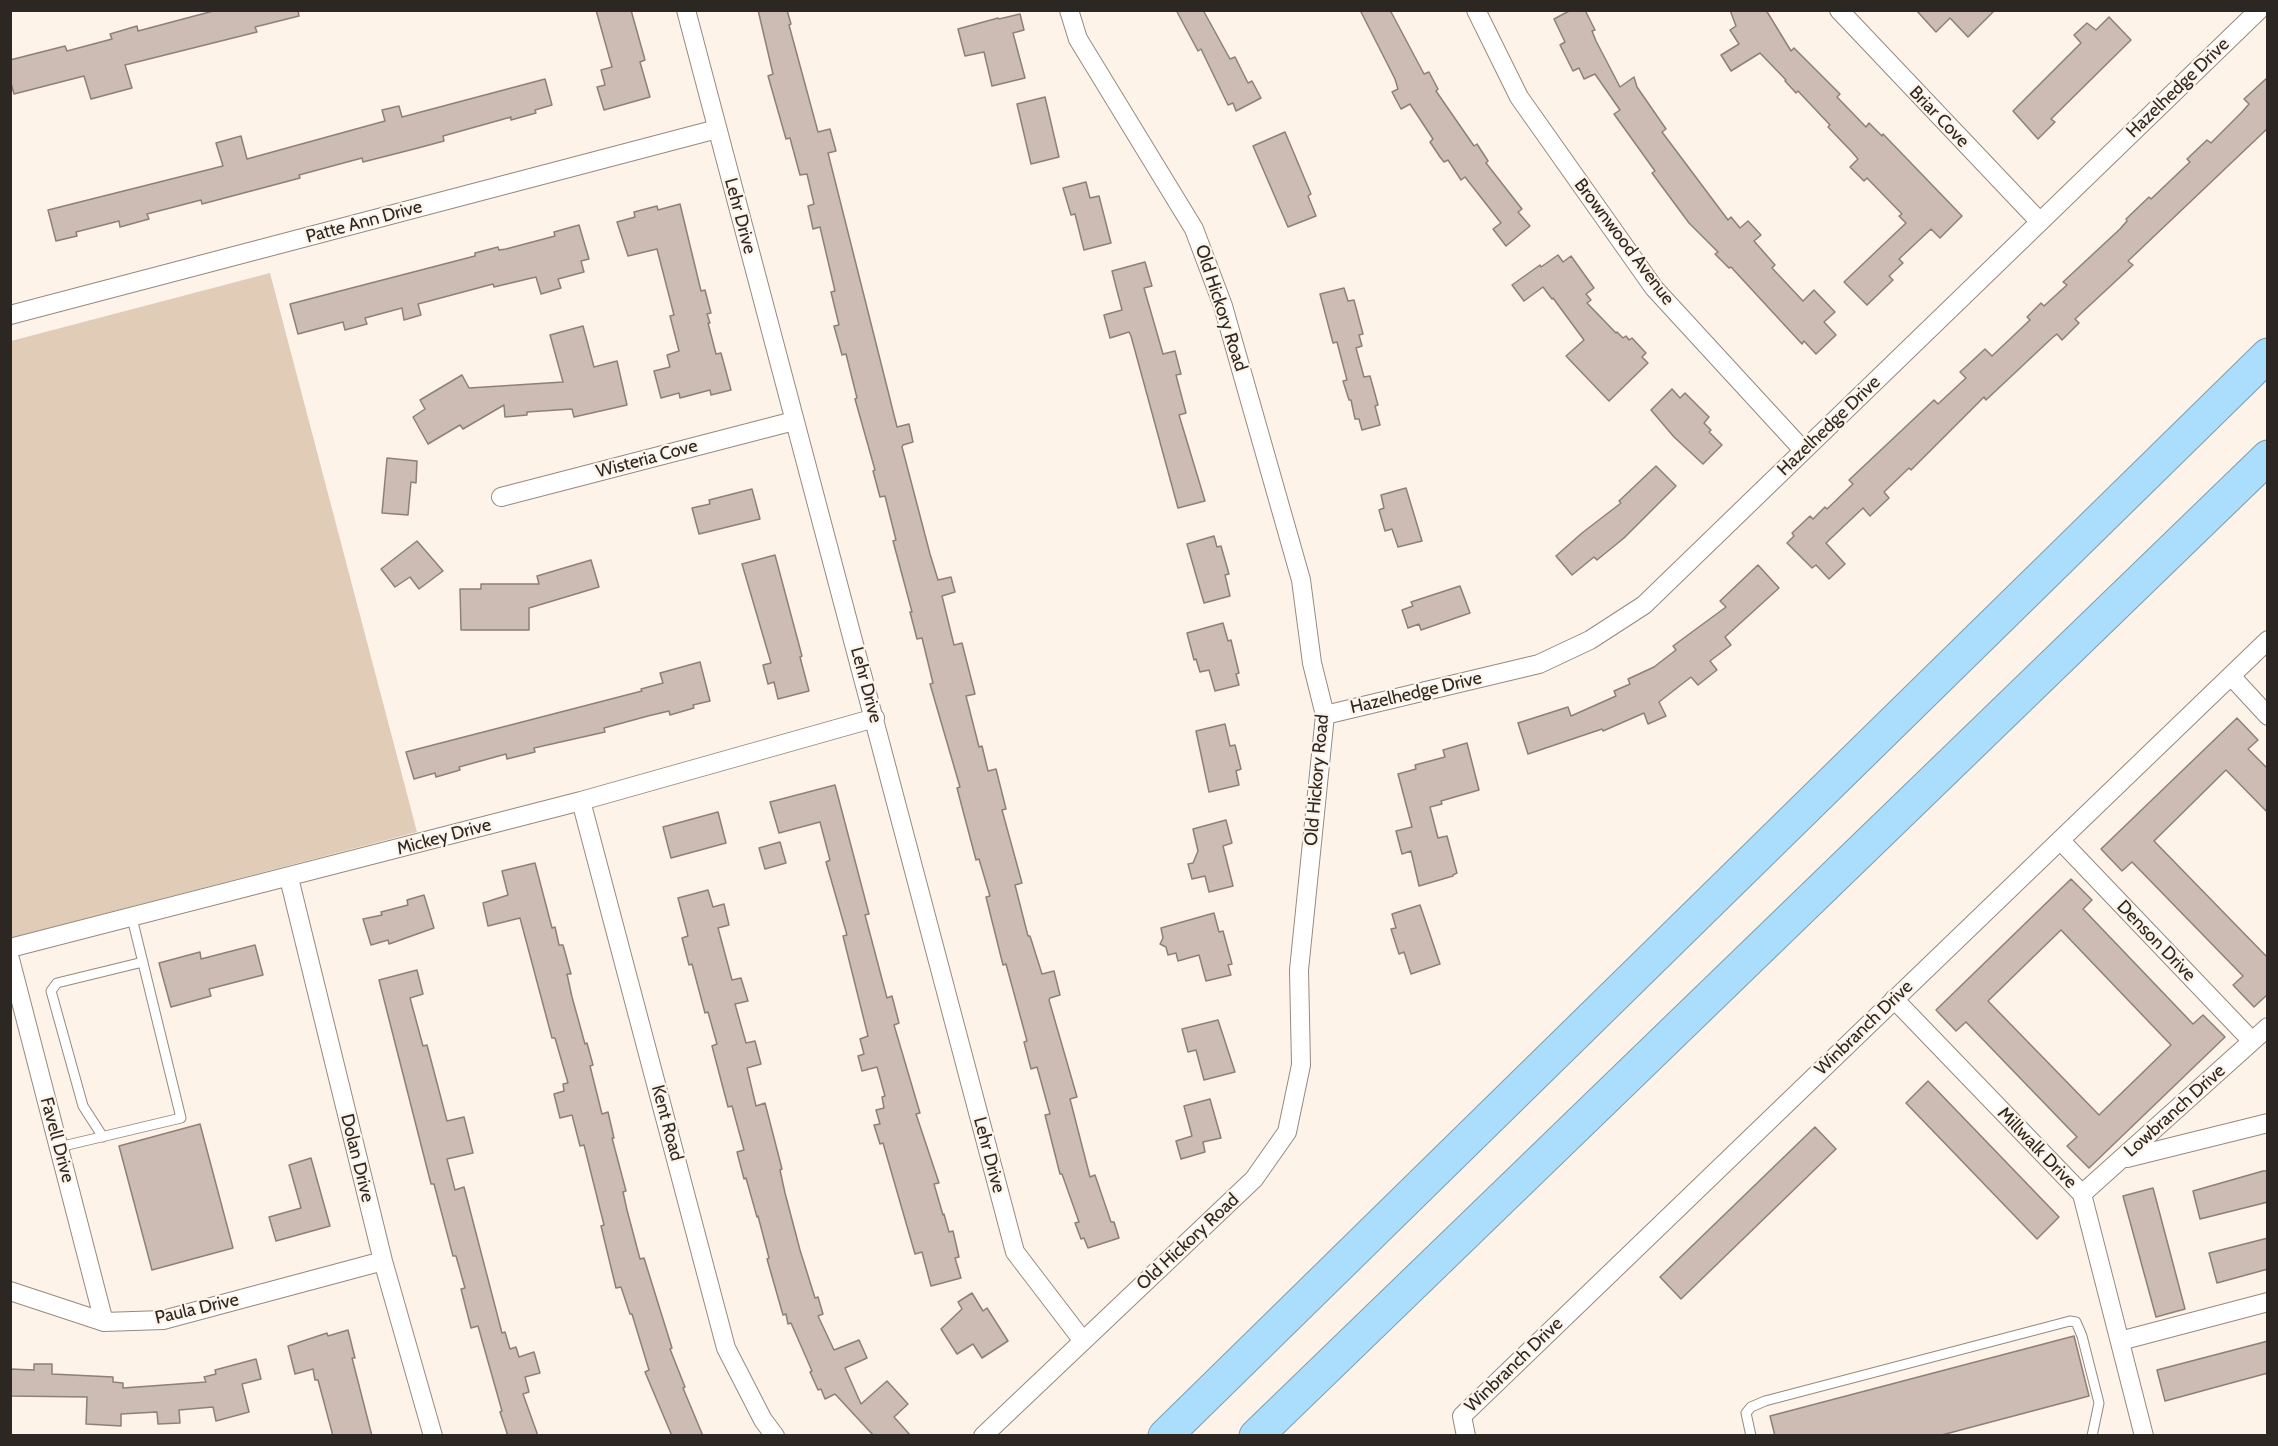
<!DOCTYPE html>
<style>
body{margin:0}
#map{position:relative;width:2278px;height:1446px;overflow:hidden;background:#fef3e9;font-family:Cabin,sans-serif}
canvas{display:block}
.frame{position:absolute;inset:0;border:12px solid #2c2722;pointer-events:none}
</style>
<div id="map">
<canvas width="2278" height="1446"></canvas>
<div class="frame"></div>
</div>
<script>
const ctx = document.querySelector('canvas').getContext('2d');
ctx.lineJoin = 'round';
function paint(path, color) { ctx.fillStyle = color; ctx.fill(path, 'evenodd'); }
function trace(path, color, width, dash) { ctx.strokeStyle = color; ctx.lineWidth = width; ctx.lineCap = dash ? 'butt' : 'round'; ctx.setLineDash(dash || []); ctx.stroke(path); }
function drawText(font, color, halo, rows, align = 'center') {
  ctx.font = font + ' Cabin,sans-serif'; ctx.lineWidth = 4.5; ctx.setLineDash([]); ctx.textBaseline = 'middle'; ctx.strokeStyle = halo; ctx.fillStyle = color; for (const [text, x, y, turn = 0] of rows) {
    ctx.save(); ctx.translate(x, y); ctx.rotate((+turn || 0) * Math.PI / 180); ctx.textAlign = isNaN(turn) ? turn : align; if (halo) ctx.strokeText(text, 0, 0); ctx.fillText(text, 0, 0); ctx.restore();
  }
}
paint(new Path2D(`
 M270,273L417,832L11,938V341Z`), '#e1ccb7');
const building = new Path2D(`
 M217,10H298L299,16L255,27L257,32L125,65L132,88L91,99L84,76L14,94L10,80V60L65,46L67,51L112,39L110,34L137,26L138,31Z
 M596,10H631L645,60L640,62L650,97L604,110L597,87L605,85L601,70L612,67Z
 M758,10H787L791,24L789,25L818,132L830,129L836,151L828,153L888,391L897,427L909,424L913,442L903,445L902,447L930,554L938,580L951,577L955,592L942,596L954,645L962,643L975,694L966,696L979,747L982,746L988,771L996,769L1006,809L1002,810L1022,883L1015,885L1028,936H1030L1042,974L1054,971L1060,995L1050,998L1049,1000L1077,1097L1070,1099L1090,1177L1095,1175L1111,1222H1114L1119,1238L1088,1248L1084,1238L1081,1239L1075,1223L1079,1222L1062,1174H1060L1045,1115L1050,1114L1037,1067L1031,1069L1024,1042L1027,1041L1006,964L1003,965L986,897L990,896L979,859L976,860L957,788L960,787L930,684L933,683L922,638L917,639L910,612H912L893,541L896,540L885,496L880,497L873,471L875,470L855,399L857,398L846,354L842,355L834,326L839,325L831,292L835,291L820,227L813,229L808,206L814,204L807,174L800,175L790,138L786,139L768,76L773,74Z
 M1176,10H1203L1230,59L1235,57L1248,83L1252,81L1261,98L1236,111L1233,103L1228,105L1201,49L1198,51Z
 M1360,10H1390L1424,74L1429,72L1438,89L1436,91L1474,146L1477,144L1488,161L1486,163L1522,209L1518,212L1530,226L1506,246L1493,229L1501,223L1465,177L1461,180L1448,160L1444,162L1440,157L1430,142L1433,139L1410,104L1401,109L1392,92L1398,89L1395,79Z
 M1571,10H1585L1595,30L1592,31L1596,41L1620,87L1634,77L1637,87L1666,129L1662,132L1728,220L1731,217L1740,228L1748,221L1761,235L1754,241L1775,265L1772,268L1803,301L1814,290L1835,312L1824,322L1836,335L1816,354L1804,341L1802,344L1731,267L1729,268L1715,254L1718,252L1689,223L1652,173L1655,171L1614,114L1620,110L1595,74L1584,79L1579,68L1573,71L1560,45L1565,42L1554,19Z
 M1730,10H1766L1791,51L1794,48L1840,94L1837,97L1866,127L1869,123L1882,136L1883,134L1962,216L1940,238L1931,229L1899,259L1903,263L1889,276L1893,280L1867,305L1844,282L1906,223L1899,216L1902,214L1867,178L1864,181L1850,167L1858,159L1852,152L1828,127L1830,125L1798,91L1796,93L1785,81L1786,80L1760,53L1731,71L1721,55L1739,44L1730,30L1736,26Z
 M1916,10H1995L1968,37L1950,18L1936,32Z
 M1020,14L1024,30L1013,33L1025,78L992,86L984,52L965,56L958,29L998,18L999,19Z
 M2109,17L2131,40L2051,119L2055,122L2038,139L2013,111L2081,43L2074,35L2087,23L2096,30Z
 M2268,77V128L2128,261L2133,265L2075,319L2079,323L2062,340L2057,334L2052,338L1986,400L1984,397L1911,470L1909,468L1884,492L1889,498L1870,516L1863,508L1826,543L1845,564L1829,579L1816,565L1812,568L1787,543L1794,536L1792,533L1810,516L1813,519L1825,507L1827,509L1853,484L1849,480L1934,400L1938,404L1966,378L1960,372L1985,349L1992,356L2030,320L2027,317L2041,303L2044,306L2067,285L2063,282L2120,229L2127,221L2126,219L2149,197L2151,199L2190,162L2187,159L2207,140L2211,143L2242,112L2249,104L2244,99Z
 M545,79L552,105L535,110L536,113L511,120V117L443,136L444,141L418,148L363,162L362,158L299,175L300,178L270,186L202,204L201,200L147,214L149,219L120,227L119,221L76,232L77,236L56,241L48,210L223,166L216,143L241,136L247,159L385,121L382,110L399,106L402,117Z
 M1045,97L1059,157L1031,164L1017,104Z
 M1285,132L1311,194L1308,196L1316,216L1288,227L1253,146Z
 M1086,182L1090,198L1099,196L1111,243L1084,250L1075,214L1071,215L1063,188Z
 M680,204L701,291L705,290L711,313L707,314L710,323H708L716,354L721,353L731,390L711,395L710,390L680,398L679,393L661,398L654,371L670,367L667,355L679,351L670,316L674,315L657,249L628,256L617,222L635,217L634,212L657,206L658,210Z
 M579,225L589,259L581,261L584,272L558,279L561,288L541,294L536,277L494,287L493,284L418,304L421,315L404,320L402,308L365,318L367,324L345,330L343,322L298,334L290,304L475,256V253L498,247L499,250L506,249L555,236L554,232Z
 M1558,255L1563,262L1571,256L1594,288L1586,294L1591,300L1587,303L1616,333L1617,332L1623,338L1626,336L1629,340L1632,338L1646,353L1642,357L1648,363L1609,401L1566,356L1584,340L1553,298L1552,299L1543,287L1524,301L1512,285L1540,265L1541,267Z
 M1145,262L1152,286L1144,288L1163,354L1175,351L1181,374L1176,375L1186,413L1179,415L1205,501L1178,508L1131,336L1129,332L1110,338L1104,315L1122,310L1112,271Z
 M1344,288L1348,301L1354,300L1363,334L1359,335L1362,346L1356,348L1364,377L1370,376L1378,405L1375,406L1380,425L1362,430L1359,419H1355L1351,400H1349L1343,381L1347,380L1337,342L1333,343L1320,294Z
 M583,326L594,367L617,361L627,405L574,417L572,409L527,412V415L505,417L504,405L463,429L460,425L428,444L413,417L425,409L420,400L462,375L469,388L563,382L550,335Z
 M1672,389L1680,398L1685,393L1709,417L1704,423L1711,430L1709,432L1722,445L1703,464L1674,437L1651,410Z
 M387,458L417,461L416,483L411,482L408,515L382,513Z
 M1656,466L1676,486L1624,538L1597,560L1594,557L1572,575L1556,556L1582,533L1621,503L1619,501Z
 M1406,488L1422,541L1398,547L1392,529L1385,531L1379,510L1384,508L1381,495Z
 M752,489L760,519L699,534L692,508L710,504L709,500Z
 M1214,536L1217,547L1221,546L1229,574L1225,575L1230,596L1204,603L1187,544Z
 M417,541L443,571L419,589L410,577L395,587L381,569Z
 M775,555L802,656L800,657L809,691L778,699L774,682L768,684L763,665L771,663L742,564Z
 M591,560L599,587L529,608V630H461L460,589H481V584H539L537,576Z
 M1758,565L1779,588L1725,637L1731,645L1710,661L1717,670L1698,685L1691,677L1659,702L1666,716L1648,724L1644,713L1603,731L1602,729L1528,754L1518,723L1568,707L1571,716L1616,696L1614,691L1630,684L1628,679L1654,667L1676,650L1673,646L1726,607L1720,601Z
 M1460,586L1470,613L1421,630L1419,624L1408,628L1402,610L1413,606L1411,602Z
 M1223,623L1228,641L1231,640L1239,673L1236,674L1239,685L1215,691L1209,670L1200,672L1196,659L1194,660L1187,633Z
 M700,662L710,701L693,705L694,708L670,715L669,711L648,716L604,728L605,732L534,748L535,752L507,759L506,754L459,767L460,770L436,777L435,773L414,779L406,752L642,691L641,689L663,683L660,673Z
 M2237,718L2258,740L2248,749L2268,769V813L2226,770L2154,841L2268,958V994L2254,1007L2233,985L2243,976L2132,862L2122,871L2101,849Z
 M1225,724L1230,746L1235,745L1241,769L1236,771L1239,785L1209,792L1196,731Z
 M1467,743L1479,790L1441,801L1442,804L1430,807L1438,838L1447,836L1457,873L1453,875V876L1419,886L1411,851L1402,854L1396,831L1412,827L1398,774L1416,769L1415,765L1445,757L1443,750Z
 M835,785L869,914L865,915L887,998L892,996L899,1023L894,1025L920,1113L916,1114L939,1183L934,1184L943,1215L944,1214L949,1232L953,1231L959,1257L955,1258L961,1278L931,1286L922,1252L915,1254L883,1143L880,1144L874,1125L880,1124L876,1110L884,1108L882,1097L885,1096L877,1067L862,1071L858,1056L864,1054L860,1039L868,1036L843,936L847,935L826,862L830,860L820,822L779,833L770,802Z
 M718,812L726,843L671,858L663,827Z
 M1226,820L1232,843L1223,846L1233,886L1209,892L1205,876L1192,879L1188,864L1193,863L1198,851L1193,829Z
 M780,842L786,863L765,869L759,848Z
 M535,863L552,928L555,927L559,945H563L571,974H567L572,997L585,1044L587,1043L593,1065L590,1066L602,1114L608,1112L614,1138H612L626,1191L623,1192L627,1210L640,1259L644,1258L672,1348L670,1349L685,1387L683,1388L703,1436H672L645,1372L649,1370L632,1314H630L621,1287L616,1288L601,1226L604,1225L584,1145L580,1146L572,1115L560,1118L554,1094L564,1091L563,1084L568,1083L555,1038H552L520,918L488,926L483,903L508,895L502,871Z
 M2071,879L2092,900L2083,909L2193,1024L2203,1015L2225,1037L2089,1168L2067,1146L2077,1137L1966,1022L1956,1031L1936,1010ZM2061,930L2171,1045L2099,1115L1988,1001Z
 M708,890L713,907L724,904L729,925L718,928L732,980L741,978L748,1001L735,1004L746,1043L755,1041L761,1064L747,1068L756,1106L765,1103L782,1169L780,1170L785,1193L800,1250L815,1298L818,1297L823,1314L818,1316L834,1350L859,1340L867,1358L845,1368L861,1404L887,1381L908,1404L894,1417L911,1436H874L835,1394L825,1399L821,1389L818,1390L810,1372L812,1371L791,1323L788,1324L786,1314L783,1315L767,1259L769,1258L758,1216L757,1217L746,1178L744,1179L737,1152L744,1150L732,1106L728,1107L712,1046L717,1044L708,1012L705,1013L692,964L689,965L682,938L688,936L678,898Z
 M424,895L434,928L389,944L388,940L371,945L363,919L382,915L381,912L408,905L407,900Z
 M1420,905L1440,964L1411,974L1404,952L1399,954L1391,929L1396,928L1392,914Z
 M1214,913L1219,932L1223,931L1232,964L1228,965L1231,975L1206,981L1199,955L1178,961L1176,953L1168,955L1166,947L1160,944L1163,938L1161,928Z
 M255,945L263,975L209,989L211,996L171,1007L159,963L200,952L201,959Z
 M417,970L423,994L410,998L423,1046L427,1045L447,1121L464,1117L473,1153L447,1159L455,1190L464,1187L502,1333L505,1332L510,1349L516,1347L519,1357L534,1352L540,1373L525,1377L529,1392L523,1394L538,1436H508L500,1412L502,1411L478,1326L471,1328L461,1289L465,1288L456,1256H453L434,1184H431L379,980Z
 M1218,1020L1235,1072L1204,1080L1196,1050L1188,1052L1182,1029Z
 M1928,1081L2059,1217L2037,1239L1906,1103Z
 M1210,1099L1221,1138L1203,1142L1205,1152L1181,1159L1176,1141L1192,1136L1184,1106Z
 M200,1124L233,1248L152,1270L119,1146Z
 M1815,1127L1836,1149L1681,1299L1660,1277Z
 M311,1158L330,1226L276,1241L269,1217L301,1208L289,1165Z
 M2263,1171H2268V1202L2200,1219L2193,1191Z
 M2153,1188L2185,1309L2156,1317L2123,1196Z
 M2268,1238V1269L2217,1283L2209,1253Z
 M972,1293L983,1311L987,1308L1008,1341L982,1358L973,1344L957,1354L941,1329L962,1309L958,1302Z
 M348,1330L355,1358H352L372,1436H333L318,1380H315L313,1369L295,1374L288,1346L327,1333L328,1336Z
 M2074,1336L2089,1396L1938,1436H1775L1770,1416Z
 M2268,1341V1373L2165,1401L2157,1370Z
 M256,1359L261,1379L242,1384L249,1412L216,1421L213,1407L179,1410L180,1423L158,1424L157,1412L121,1414V1426L86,1424L87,1397L10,1396V1369L34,1370V1364H52V1374L113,1377V1382L123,1383V1388L206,1382L204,1377L216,1374L215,1370Z`);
paint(building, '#ccbcb4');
trace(building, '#8f7f78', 1.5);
const service = new Path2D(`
 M103,1137L83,1106L51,991L57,983L143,962
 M59,1147L181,1118L132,918
 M1751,1436L1746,1413L1751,1407L1765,1401L2070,1321L2076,1322L2082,1336L2099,1403L2092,1436`);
const minor = new Path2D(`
 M686,10L1015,1252L1083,1341
 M1476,10L1519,97L1654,288L1803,450
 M1839,10L2040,222
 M10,315L717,129
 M501,497L794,421
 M2231,676L2268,716
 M1325,715L1539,664L1590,640L1644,605L2259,10
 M581,801L726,1348L763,1420L775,1436
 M2060,840L2252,1041
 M289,878L383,1261L433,1436
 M10,948L581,801L875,718
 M10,959L104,1322
 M1894,999L2082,1194L2144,1436
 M2127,1158L2268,1123
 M2082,1194L2268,1027
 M10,1291L104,1322L163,1320L383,1261
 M2120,1341L2268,1302
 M983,1436L1254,1179L1287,1132L1301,1065L1299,970L1325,715L1312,663L1301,580L1223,306L1194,229L1078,39L1069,10
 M1466,1436L1462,1416L2268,640`);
const motorway = new Path2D(`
 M1165,1436L2268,355
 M1256,1436L2268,457`);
trace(service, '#968a7f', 11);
trace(minor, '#968a7f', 20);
trace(motorway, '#7f9eb0', 35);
trace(service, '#fff', 9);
trace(minor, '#fff', 18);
trace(motorway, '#abdefd', 33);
drawText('18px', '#2c2722', '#fef3e9', [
 ["Hazelhedge Drive",2178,88,-44],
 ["Briar Cove",1939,117,46],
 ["Lehr Drive",740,216,75],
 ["Patte Ann Drive",364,222,-15],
 ["Brownwood Avenue",1624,242,53],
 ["Old Hickory Road",1221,308,72],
 ["Hazelhedge Drive",1829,426,-44],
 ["Wisteria Cove",647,459,-15],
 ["Lehr Drive",866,685,75],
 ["Hazelhedge Drive",1416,693,-13],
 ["Old Hickory Road",1317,780,-85],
 ["Mickey Drive",444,837,-15],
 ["Denson Drive",2156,941,46],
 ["Winbranch Drive",1864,1028,-44],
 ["Lowbranch Drive",2175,1111,-42],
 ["Kent Road",667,1123,75],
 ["Favell Drive",57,1140,75],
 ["Millwalk Drive",2037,1148,46],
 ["Lehr Drive",989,1155,75],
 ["Dolan Drive",357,1158,76],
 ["Old Hickory Road",1188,1242,-43],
 ["Paula Drive",197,1309,-13],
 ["Winbranch Drive",1514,1365,-44]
]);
</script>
